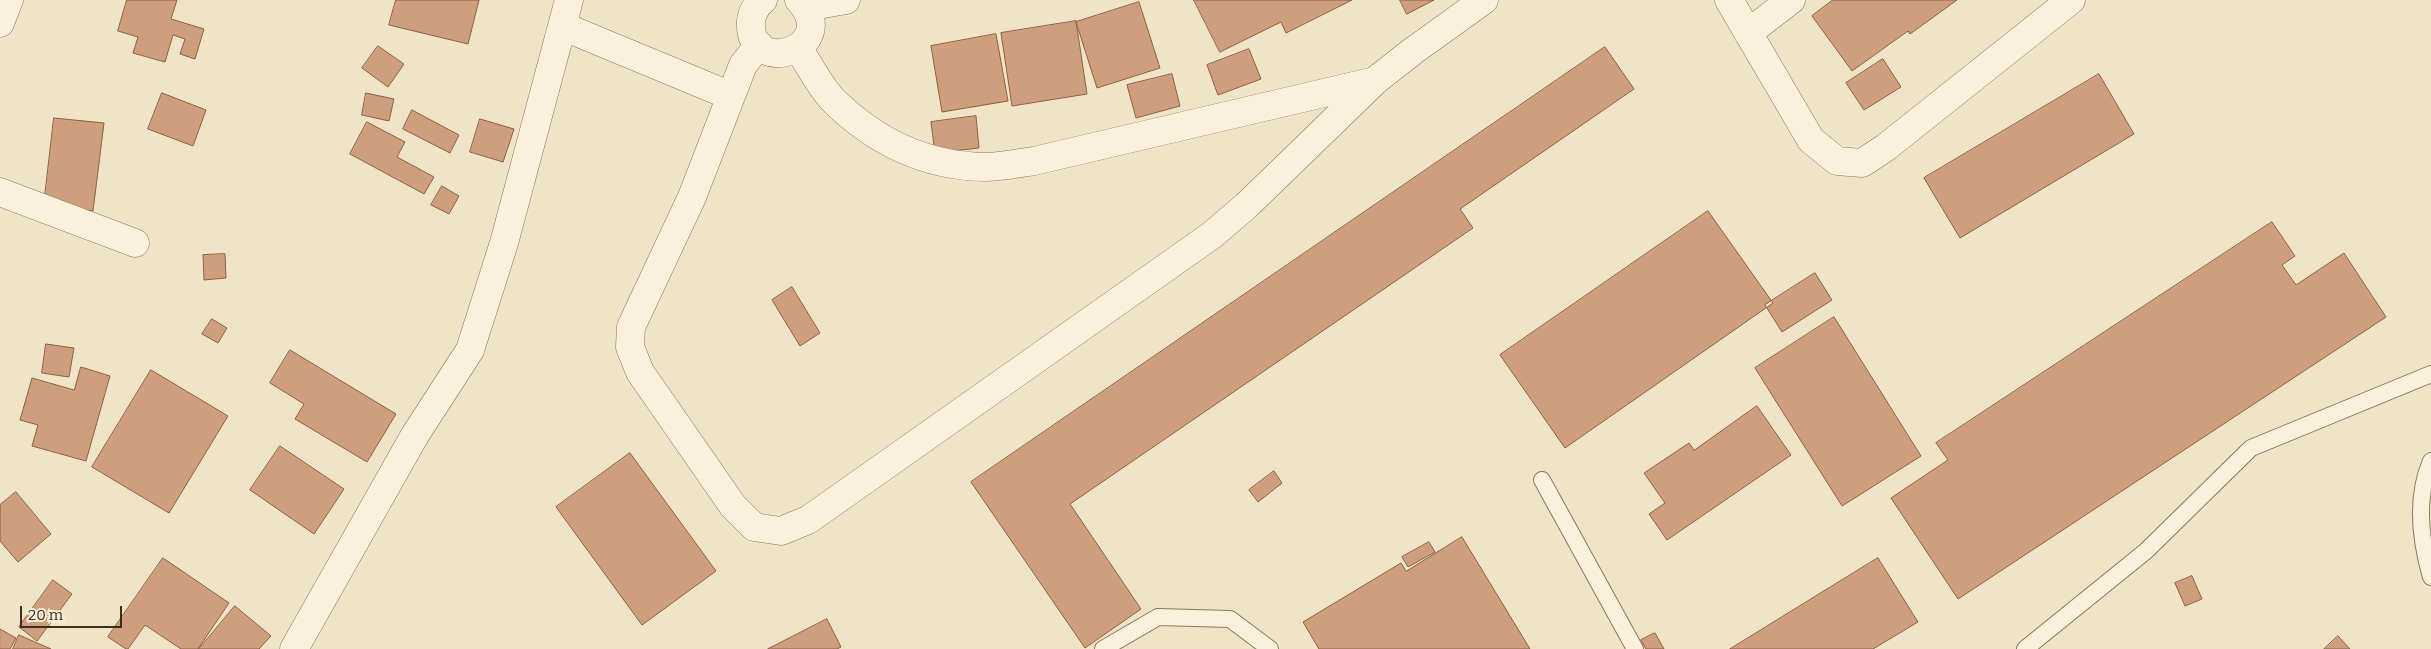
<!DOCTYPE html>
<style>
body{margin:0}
#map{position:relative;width:2431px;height:649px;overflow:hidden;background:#f0e4c8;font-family:Bitter,serif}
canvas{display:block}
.scale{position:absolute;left:20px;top:606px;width:102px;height:22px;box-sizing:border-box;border:2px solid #3d2e20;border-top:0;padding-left:6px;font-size:15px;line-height:18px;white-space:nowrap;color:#3d2e20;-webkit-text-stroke:4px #f7eed8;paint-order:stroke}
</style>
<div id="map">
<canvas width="2431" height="649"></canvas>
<div class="scale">20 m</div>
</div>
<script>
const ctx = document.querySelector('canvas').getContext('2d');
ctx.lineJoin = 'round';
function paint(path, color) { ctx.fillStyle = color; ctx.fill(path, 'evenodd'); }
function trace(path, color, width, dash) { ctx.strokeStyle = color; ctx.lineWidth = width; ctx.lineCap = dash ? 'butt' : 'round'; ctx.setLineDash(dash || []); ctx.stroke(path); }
const building = new Path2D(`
 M127,0H177L171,19L204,29L195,59L180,54L185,39L173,35L165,62L133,53L138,37L118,31Z
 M396,0H479L468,44L389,25Z
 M1194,0H1352L1286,33L1281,22L1220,52Z
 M1400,0H1434L1407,14Z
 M1833,0H1957L1910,34L1908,31L1852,71L1812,16Z
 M1139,2L1160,68L1097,88L1076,22Z
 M1076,21L1087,94L1012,106L1001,33Z
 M996,34L1008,101L942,112L931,46Z
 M378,46L404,64L388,87L362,68Z
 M1605,47L1634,89L1460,209L1473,228L1070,504L1141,609L1085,648L971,482Z
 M1249,49L1261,79L1218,95L1207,65Z
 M1883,59L1901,87L1864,110L1846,83Z
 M1172,74L1180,106L1136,118L1127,85Z
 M2099,74L2134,134L1960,238L1924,178Z
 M162,93L206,110L193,146L148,129Z
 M366,93L394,99L389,121L362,115Z
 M412,110L459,135L450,153L403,129Z
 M976,116L979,148L935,153L931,122Z
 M54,118L104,123L93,211L44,205Z
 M480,119L514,129L503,162L470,152Z
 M367,122L405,142L397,157L434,177L424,194L350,154Z
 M442,186L459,196L449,214L431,205Z
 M1708,211L1773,303L1565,448L1500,355Z
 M2272,222L2295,256L2282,265L2296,285L2344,253L2386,317L1958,599L1891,498L1948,460L1936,443Z
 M225,254L226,278L204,280L203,255Z
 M1815,273L1832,300L1782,332L1765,305Z
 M792,287L820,333L800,346L772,300Z
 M1834,317L1921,456L1842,506L1755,368Z
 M212,319L227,328L218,343L202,334Z
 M46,344L74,348L69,377L42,373Z
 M290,350L396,414L367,462L295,419L304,404L270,383Z
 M81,367L110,376L86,461L32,446L38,425L20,420L32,378L74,390Z
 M151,370L228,416L169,513L92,467Z
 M1757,406L1791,455L1667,540L1649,514L1665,503L1644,473L1689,443L1694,450Z
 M280,446L344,489L314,534L250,490Z
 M630,453L716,571L642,625L556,507Z
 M1274,471L1282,483L1258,502L1249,490Z
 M16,492L51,534L18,562L0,541V505Z
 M1462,537L1530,649H1319L1303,622L1401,563L1406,571Z
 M1429,542L1435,552L1408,567L1402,557Z
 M163,558L229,603L198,649H181L145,625L128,649H126L108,637Z
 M1878,558L1918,622L1873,649H1730Z
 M2192,576L2202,599L2185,606L2175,583Z
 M53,580L72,594L37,641L19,627Z
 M235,606L271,636L259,649H199Z
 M827,619L841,647L837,649H768Z
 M0,629L16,638L10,649H0Z
 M1655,633L1664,649H1646L1641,640Z
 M19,635L51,649H13Z
 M2338,636L2350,649H2324Z`);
paint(building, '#cf9f7d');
trace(building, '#8d5f41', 1);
const service = new Path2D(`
 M2431,461C2415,498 2420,539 2431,577
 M1542,480L1635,649
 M1103,649L1158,617L1230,619L1270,649
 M2025,649L2146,551L2251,448L2431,374`);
const minor = new Path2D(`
 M763,0C754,7 750,17 751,28C754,77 842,47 799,0
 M1729,0L1811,140L1837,161L1862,163L1885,148L2071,0
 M806,7L846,0
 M0,23L9,0
 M562,26L731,96
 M1748,33L1791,0
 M759,45L743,65L692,197L631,327L630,347L640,372L733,506L754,527L781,531L808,520L1212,235L1246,206L1376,80L1413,51L1484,0
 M798,48C809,64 819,85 832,99C874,141 925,166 985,167C1001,167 1018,163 1034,161L1375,81
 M0,192L135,243
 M294,649L415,435L470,350L504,243L569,0`);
trace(service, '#8d765c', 18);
trace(minor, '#8d765c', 29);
trace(service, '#faf1dc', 16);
trace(minor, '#faf1dc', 28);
</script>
